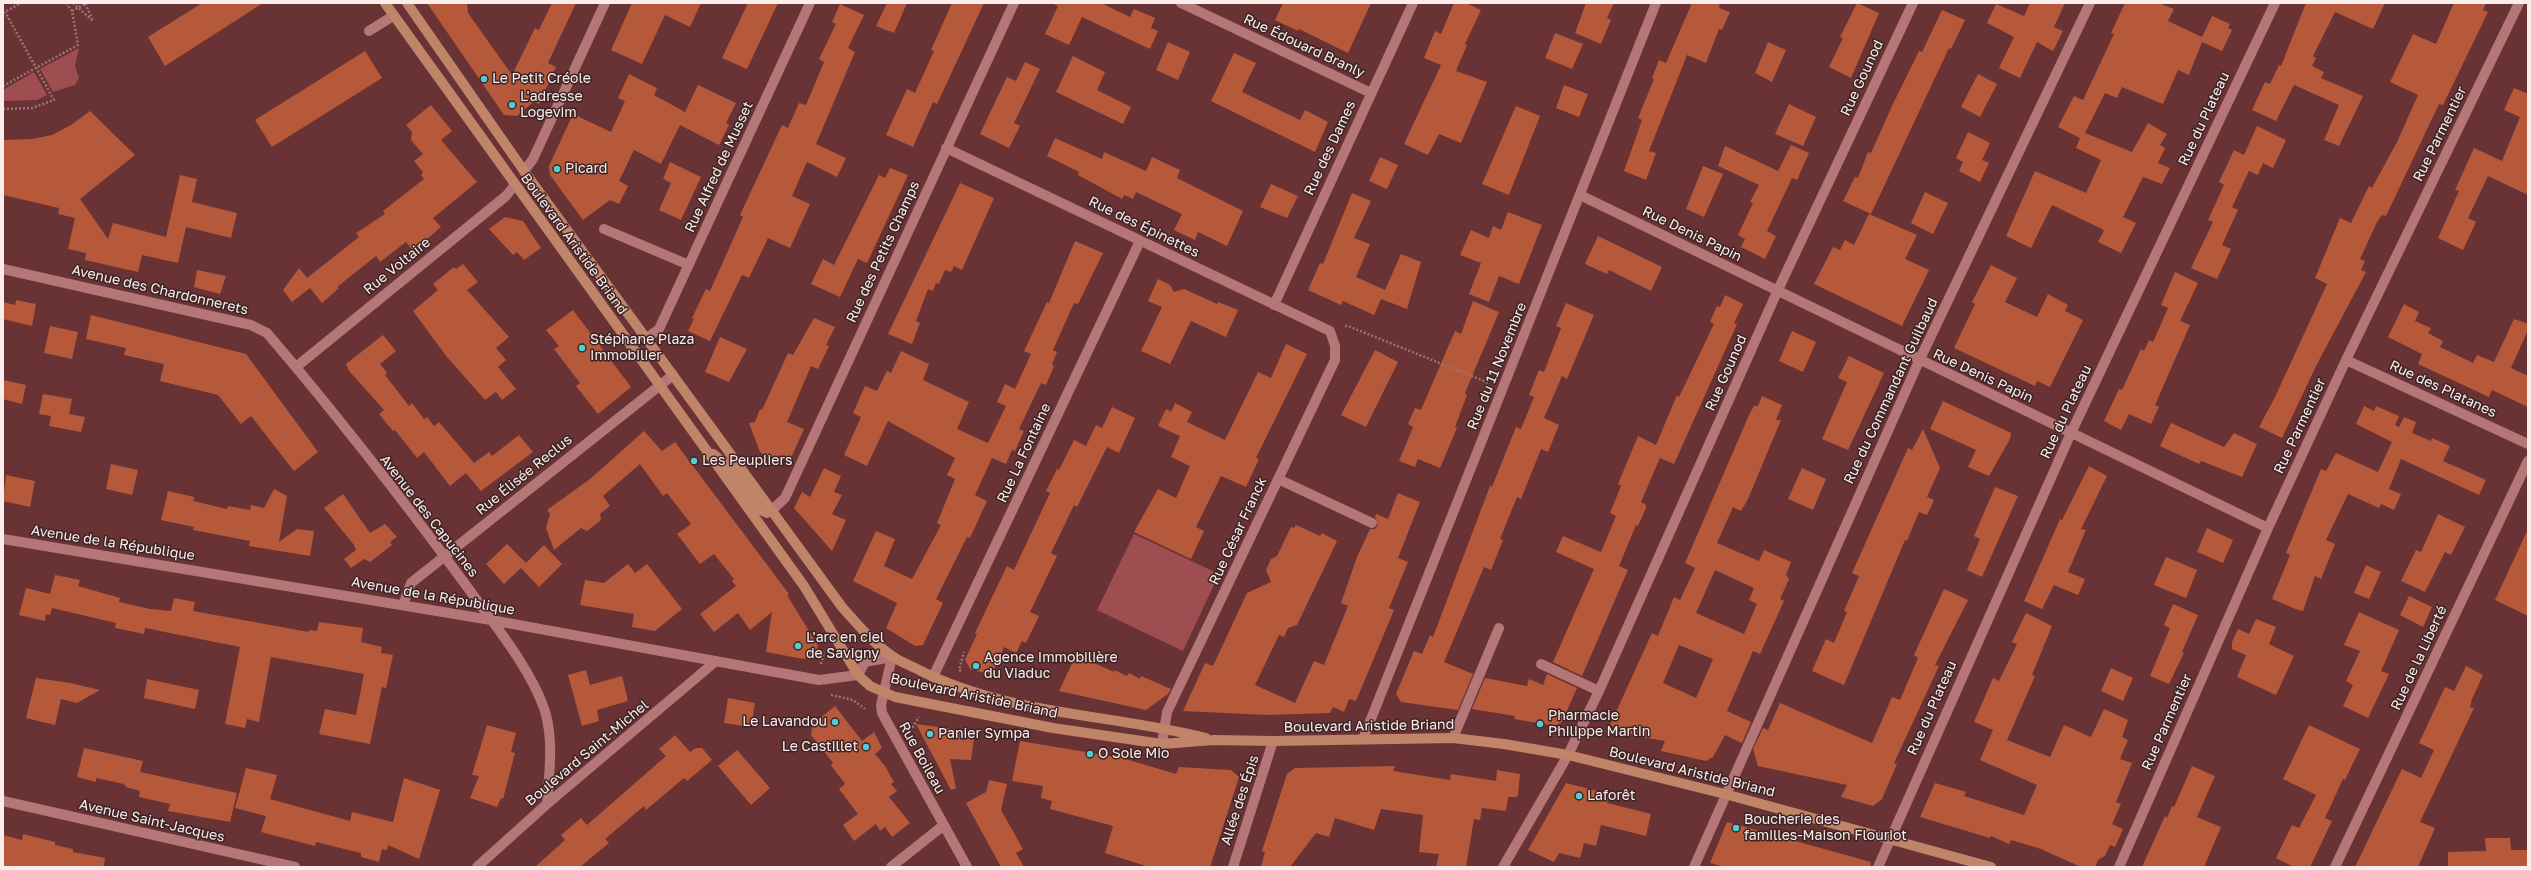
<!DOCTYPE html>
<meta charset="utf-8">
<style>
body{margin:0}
#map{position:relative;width:2531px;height:870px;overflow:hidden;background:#693234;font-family:"Golos Text",sans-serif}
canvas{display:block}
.frame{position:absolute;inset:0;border:4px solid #fbedec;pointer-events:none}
</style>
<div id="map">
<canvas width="2531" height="870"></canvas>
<div class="frame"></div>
</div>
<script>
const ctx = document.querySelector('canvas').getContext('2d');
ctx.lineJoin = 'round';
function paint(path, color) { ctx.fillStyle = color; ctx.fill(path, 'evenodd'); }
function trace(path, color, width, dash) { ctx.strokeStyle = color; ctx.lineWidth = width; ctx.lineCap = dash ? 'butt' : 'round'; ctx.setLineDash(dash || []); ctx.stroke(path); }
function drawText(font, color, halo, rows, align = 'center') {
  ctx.font = font + ' "Golos Text",sans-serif'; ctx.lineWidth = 3; ctx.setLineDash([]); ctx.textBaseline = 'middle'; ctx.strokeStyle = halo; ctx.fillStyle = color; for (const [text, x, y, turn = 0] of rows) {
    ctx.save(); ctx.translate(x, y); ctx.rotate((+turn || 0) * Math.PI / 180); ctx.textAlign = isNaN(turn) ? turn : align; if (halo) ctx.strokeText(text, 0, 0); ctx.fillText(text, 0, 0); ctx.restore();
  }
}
paint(new Path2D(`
 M79,48L75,66L79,78L75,85L53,92L40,69Z
 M34,72L47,95L37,100L3,101V90Z
 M1134,534L1219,574L1183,651L1097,610Z`), '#9e4d50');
paint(new Path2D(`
 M202,3H263L165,66L148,37Z
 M427,3H467L468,13L512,75L535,28L539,30L552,3H576L548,63L556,67L539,104L533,102L517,116L504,115Z
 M632,3H701L690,27L665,15L642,64L611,50Z
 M748,3H778L747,69L722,58Z
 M887,3H907L894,33L876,26Z
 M952,3H984L937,104L933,102L913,147L886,135L907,89L915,93L934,51L931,50Z
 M1051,3H1101L1130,17L1134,9L1155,18L1151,28L1158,31L1150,49L1082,17L1069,45L1045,34L1058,6Z
 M1283,3H1371L1348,53L1299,29L1298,31L1275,20Z
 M1454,3H1466L1481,10L1465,44L1467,45L1456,71L1487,82L1461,143L1439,134L1428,155L1404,144L1441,65L1424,58L1435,31L1441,34Z
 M1586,3H1614L1607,18L1611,20L1601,44L1575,33Z
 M1692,3H1720L1719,8L1730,12L1722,30L1719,29L1706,63L1687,55L1649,151L1656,153L1646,180L1624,171L1642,120L1638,118L1654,79L1652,78L1659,60L1666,63Z
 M1857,3L1879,13L1851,78L1829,67L1843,38L1840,37Z
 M2030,3H2065L2054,27L2063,31L2053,51L2037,42L2020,78L1999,68L2014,37L1987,23L1996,4L2024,16Z
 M2125,3H2158L2174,9L2168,21L2202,37L2212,16L2230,24L2228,28L2232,30L2222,51L2202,42L2189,75L2178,70L2163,104L2122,87L2117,98L2105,93L2085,133L2132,152L2148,123L2167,134L2160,145L2165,148L2158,163L2170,168L2162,184L2143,177L2123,217L2136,223L2121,253L2098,242L2104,230L2052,205L2031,248L2006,236L2035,171L2086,193L2101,160L2076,148L2080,138L2058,127L2074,96L2083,100L2114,34L2111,33Z
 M2306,3H2385L2373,29L2335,12L2313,56L2316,58L2312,66L2324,72L2321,78L2363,96L2339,146L2324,140L2339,105L2294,85L2276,121L2252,110L2265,82L2270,84L2279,65L2281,66Z
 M2454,3H2486L2483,10L2488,12L2443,105L2439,104L2386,216L2382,215L2377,222L2360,259L2365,261L2361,270L2366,272L2317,364L2282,438L2259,427L2275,397L2327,284L2315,278L2340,218L2351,223L2369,186L2372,188L2397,142L2418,95L2390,82L2413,34L2436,44Z
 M840,4L864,15L848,48L855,52L816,144L846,158L837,177L807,162L792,196L810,204L790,248L768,238L749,278L742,275L710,341L688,331L694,319L692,318L706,289L710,291L743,217L740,215L782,125L788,128L799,103L806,105L824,62L819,59L836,24L832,22Z
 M1942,10L1965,20L1951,49L1949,48L1871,214L1843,201L1855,177L1858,178L1868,152L1871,153L1892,106L1919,51L1922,52Z
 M1555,33L1583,44L1572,69L1545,58Z
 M1168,42L1190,52L1178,80L1156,70Z
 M1768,42L1786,50L1772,82L1755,73Z
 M365,51L382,78L272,147L255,120Z
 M1234,53L1256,63L1242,92L1300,120L1305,110L1328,122L1315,152L1211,101Z
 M1073,56L1105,72L1097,90L1131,107L1123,124L1056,92Z
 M1025,62L1040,69L1014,123L1020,126L1009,148L980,134L1007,77L1016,81Z
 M629,74L657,88L654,95L685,112L698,85L736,103L726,123L729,125L719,145L680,125L661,164L634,150L619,181L628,186L619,204L610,200L583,220L550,175L549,166L573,114L611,132L625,101L618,98Z
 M1978,74L1997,84L1980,117L1961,107Z
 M1564,85L1588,94L1579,117L1556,108Z
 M2514,88L2528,94V195L2488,176L2468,218L2476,222L2463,250L2438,238L2459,191L2455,190L2474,148L2502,161L2520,117L2504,110Z
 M1789,104L1816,117L1803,146L1775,134Z
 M431,105L452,131L441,140L477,182L433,218L441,227L413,251L406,242L380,262L376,256L337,287L339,288L322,303L310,288L292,302L283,290L299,268L307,278L359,237L356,233L385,214L383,211L424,179L421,175L423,172L414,161L423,154L411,140L412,132L406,125Z
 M1516,106L1540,116L1509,195L1482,184Z
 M90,111L135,155L80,199L108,239L113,223L166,237L180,175L197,179L192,202L237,213L231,238L186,227L178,263L142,255L138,272L85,260L86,253L68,249L75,218L58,214L59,208L3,195V140L32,139L52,135L71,125Z
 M2257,126L2286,140L2273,168L2263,163L2258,175L2249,171L2232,207L2238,210L2222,245L2231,249L2217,279L2191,268L2213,222L2208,220L2224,185L2219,182L2234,150L2244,155Z
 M1968,132L1990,143L1982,160L1989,163L1980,182L1959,171L1963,162L1956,158Z
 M1055,138L1102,159L1104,152L1146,171L1152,157L1180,170L1177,178L1243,211L1227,246L1198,232L1195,240L1174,230L1182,214L1136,192L1133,199L1124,195L1122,199L1078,175L1079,172L1047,156Z
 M1791,145L1809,153L1797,180L1792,178L1767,231L1776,236L1765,259L1741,247L1745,239L1738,235L1753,203L1750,202L1759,185L1718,166L1725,146L1778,171Z
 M1380,157L1398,165L1387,189L1369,181Z
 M670,162L701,177L681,220L659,210L671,183L663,179Z
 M1703,166L1723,174L1704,217L1686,209Z
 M890,168L908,175L867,263L858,259L840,297L811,284L823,259L834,265L879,175L885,178Z
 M960,183L994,198L962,270L954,266L951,272L945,270L939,284L936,283L933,291L928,289L916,321L920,323L912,344L888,334Z
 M1271,184L1298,196L1287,218L1260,207Z
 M1925,192L1948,203L1933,234L1911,223Z
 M1352,193L1371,201L1354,238L1370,244L1356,277L1385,290L1401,254L1421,262L1407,309L1381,299L1374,315L1343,301L1341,305L1308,290L1320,263L1323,264Z
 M1508,212L1542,225L1519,284L1499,276L1489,302L1469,294L1481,263L1460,255L1471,230L1489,238L1493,226L1501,230Z
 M1869,214L1917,235L1905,259L1929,270L1902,326L1814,284L1833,247L1840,250L1845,240L1854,245Z
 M505,217L523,221L541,248L524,260L517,252L513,255L489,229Z
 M1598,236L1662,267L1651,291L1609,270L1607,274L1585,264Z
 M1075,241L1103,253L1078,304L1074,303L1053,350L1057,352L1052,364L1054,366L1046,385L1041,383L1019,429L1024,431L1015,451L1012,450L1006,464L992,458L975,495L987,501L970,538L967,537L936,599L943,603L923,645L915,646L886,628L897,603L853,581L876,531L895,539L884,566L912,579L941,525L937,523L955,479L947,475L955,458L888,421L867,466L844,455L861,417L853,413L865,386L877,391L887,371L891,373L901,351L929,364L923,380L969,402L957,429L988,443L1006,406L997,402L1005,384L1015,389L1031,354L1024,351L1047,302L1049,303Z
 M463,264L478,282L467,290L509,337L496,348L506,360L498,367L516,389L502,400L496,392L485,400L447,357L413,311L438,290L433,284L454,267L456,269Z
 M1991,265L2017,278L2005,302L2037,317L2048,294L2068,305L2065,311L2083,320L2050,387L2037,381L2035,386L1954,348L1975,304L1972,302Z
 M197,270L226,276L220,294L194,287Z
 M2175,272L2198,283L2180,321L2190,325L2155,405L2159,407L2151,424L2129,414L2121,430L2104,421L2119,389L2122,390L2141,349L2144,351L2149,340L2153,342L2168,308L2161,305Z
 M1158,279L1170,285L1174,292L1184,289L1217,304L1218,302L1238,310L1226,337L1191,321L1170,364L1141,351L1162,307L1148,301Z
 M1725,295L1743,304L1734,323L1737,324L1674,464L1660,458L1641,502L1646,505V508L1638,526L1636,525L1619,566L1628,570L1582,676L1553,662L1594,569L1556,552L1563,536L1601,552L1616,516L1610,513L1621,486L1618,484L1638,436L1656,445L1677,395L1679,397L1714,324L1710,322L1717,306L1720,307Z
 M16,300L36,304L32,326L3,319V302L15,305Z
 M1473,301L1499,312L1465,393L1467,395L1455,427L1457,428L1440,468L1418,459L1415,467L1399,461L1413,427L1408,424L1415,408L1421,410L1455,331L1461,334Z
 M1566,303L1594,315L1567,379L1562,376L1544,418L1559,425L1548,452L1541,449L1521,499L1517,497L1500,539L1503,540L1491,570L1484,567L1444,662L1473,674L1458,710L1401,702L1396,694L1414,651L1422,654L1430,635L1433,637L1490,486L1492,487L1516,427L1521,429L1534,397L1529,395L1539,370L1544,372L1561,328L1556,326Z
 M2404,304L2419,312L2415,321L2431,328L2428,333L2443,341L2440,347L2473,363L2477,355L2494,362L2514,319L2528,324V330L2511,368L2528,376V407L2492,390L2489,397L2418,364L2422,354L2388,337Z
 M573,310L631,387L598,414L576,386L580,383L554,349L559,346L546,330Z
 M91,315L246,354L318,452L294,471L251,416L241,424L218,395L160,381L164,364L124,355L126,348L86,339Z
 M814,318L835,327L826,345L829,346L818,369L811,366L787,422L804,429L791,458L774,463L760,452L749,423L755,422L760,409L762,410L788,353L793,355Z
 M50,326L78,332L72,359L44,353Z
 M1792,331L1816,342L1803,372L1779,361Z
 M383,335L396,351L380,364L387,373L385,375L409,406L412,403L424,419L427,417L434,426L439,422L474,463L489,452L492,456L519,435L533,452L481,491L466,473L450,486L424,452L417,458L395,430L393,431L379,414L384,410L349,371L346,364Z
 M720,337L747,349L729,382L705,372Z
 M1286,344L1307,354L1256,458L1259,459L1246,487L1221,476L1196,527L1204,531L1191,559L1134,532L1158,489L1176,498L1190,466L1171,457L1180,436L1158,426L1166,409L1171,412L1175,403L1192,412L1187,422L1225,440L1258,372L1271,378Z
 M1375,350L1398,362L1366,427L1341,415Z
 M1849,356L1884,373L1848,450L1822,439L1847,382L1838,378Z
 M3,380L26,385L22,404L3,399Z
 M43,394L72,399L69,414L85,417L81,432L49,426L51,416L39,414Z
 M1762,396L1782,405L1776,420H1781L1748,499L1741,511L1733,507L1717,543L1759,561L1764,550L1791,562L1786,575L1789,579L1780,599L1784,601L1760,654L1753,651L1727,711L1751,722L1742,743L1725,735L1713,757L1706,761L1661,751L1665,741L1635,736L1610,725L1652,633L1658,636L1674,597L1680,600L1695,568L1685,563L1749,415L1754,406H1758ZM1715,570L1754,588L1749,600L1757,604L1744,634L1696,613ZM1679,645L1713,659L1696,698L1663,683Z
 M1943,401L2011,433L2010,439L1989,476L1968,467L1976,450L1930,429Z
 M2364,406L2374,411L2376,406L2399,416L2395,425L2399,427L2404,417L2416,422L2412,433L2431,441L2432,438L2450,446L2443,461L2486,480L2479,495L2401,459L2389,489L2401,494L2394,510L2381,504L2379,508L2348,494L2326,540L2335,544L2321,579L2315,576L2303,611L2298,610L2272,599L2290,555L2286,553L2321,469L2326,471L2336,453L2378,472L2392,442L2356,424Z
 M1112,407L1135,418L1119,453L1107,447L1077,507L1074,505L1051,553L1057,556L1030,612L1039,616L1026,643L1022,641L1016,653L1004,647L992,675L970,669L965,660L977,634L975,633L1007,566L1014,570L1050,493L1046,491L1057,469L1059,470L1074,440L1086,446L1096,425L1102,428Z
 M2171,423L2224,447L2234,433L2257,444L2242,477L2201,461L2199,464L2160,446Z
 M1923,429L1940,468L1927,497L1934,500L1927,515L1919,512L1907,541L1905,540L1844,685L1812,671L1826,639L1834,643L1847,612L1844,611L1859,576L1852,573L1908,448L1912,450Z
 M644,431L662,451L675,442L789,594L787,595L818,646L814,656L803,659L766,652L772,612L750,630L738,613L714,632L700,614L736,586L732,581L734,579L714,554L700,564L677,534L691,524L667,493L663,496L640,464L603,496L610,506L600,514L601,520L587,531L581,528L554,550L546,528L550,514L547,510L590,479Z
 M111,464L138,470L132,495L106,489Z
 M2089,466L2107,476L2081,529L2086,530L2068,572L2085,579L2078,595L2054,585L2042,609L2024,601L2060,519L2062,520Z
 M824,468L841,476L834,492L842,495L832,514L846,520L832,551L794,508L802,492L810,497Z
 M1802,468L1826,479L1813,510L1788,499Z
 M6,475L35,481L30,507L3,501Z
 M1995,487L2018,496L1982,577L1967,570L1980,539L1974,536Z
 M274,489L287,496L279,542L297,529L314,531L310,556L249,546L250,541L193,530L194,527L161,520L168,491L194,497L193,501L227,509L228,506L250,510L251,505L264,508Z
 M1398,493L1420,502L1398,558L1408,562L1389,608L1394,610L1356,701L1349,699L1344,712L1333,707L1330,713L1267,715L1183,711L1205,663L1213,666L1247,593L1271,582L1266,570L1271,559L1277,556L1291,527L1294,528L1296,525L1320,536L1322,533L1337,541L1297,625L1288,628L1284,637L1279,635L1255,685L1295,703L1314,661L1324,665L1348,606L1341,603L1357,557L1370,529H1375L1378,525L1375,517L1376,514L1388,519Z
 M343,494L370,533L385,524L397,537L390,542L392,545L370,562L364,559L351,568L344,559L356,550L354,545L324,508Z
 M2438,514L2465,527L2451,555L2445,552L2425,592L2401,581L2416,550L2421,552Z
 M2207,528L2233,540L2223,563L2197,552Z
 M2528,529V616L2495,600Z
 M507,544L526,563L544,545L562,564L539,587L521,568L504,584L486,564Z
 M2166,557L2197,570L2186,598L2154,585Z
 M628,564L635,573L647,564L682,609L655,631L632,627L634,614L580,605L585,580L604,583Z
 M2366,565L2381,572L2369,599L2354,593Z
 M55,575L80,580L78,586L120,598L119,602L150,609L171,611L174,598L195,602L193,611L309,632V630L317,631L319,622L363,628L361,642L382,647L381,653L393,655L386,688L382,687L370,744L319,734L325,709L356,715L364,674L271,657L259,722L247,719L245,728L225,724L240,647L145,628L144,634L115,628L116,623L52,608L50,615L46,614L45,621L19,615L26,588L50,594Z
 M1944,589L1968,600L1935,665L1939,666L1894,763L1897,764L1882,799L1873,806L1841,797L1847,785L1758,766L1753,749L1763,728L1768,730L1780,703L1872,743L1892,697L1900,700L1918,658L1914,655Z
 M2409,596L2432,607L2423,627L2400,615Z
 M2173,604L2198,615L2182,652L2184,653L2169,684L2150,676L2170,628L2164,625Z
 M2359,612L2399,630L2381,671L2389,674L2368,718L2343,706L2353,685L2346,681L2360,651L2344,645Z
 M2026,613L2052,626L2032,675L2035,676L2007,740L2050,757L2064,725L2091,737L2104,709L2128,720L2122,737L2128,740L2120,759L2132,763L2116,802L2121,804L2112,824L2123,829L2115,847L2110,845L2105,856L2098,860L2095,867H2081L2041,849L2011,840L2009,844L1991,836L1990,838L1920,817L1935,783L1966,792L1964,796L2024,815L2037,785L1980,760L1993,730L1974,722L1993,678L1999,681L2017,644L2012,642Z
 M2256,619L2276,627L2269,644L2294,656L2276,695L2237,677L2246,655L2232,649V642L2238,629L2249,634Z
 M1076,655L1114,672V670L1127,676L1129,673L1140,679L1141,676L1171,689L1168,694L1146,710L1059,691Z
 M2466,666L2483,675L2472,699L2470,707L2474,708L2420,822L2435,828L2418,867H2355L2402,769L2421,778L2434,750L2419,743L2445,687L2454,691Z
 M2111,668L2133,678L2123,701L2101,691Z
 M586,670L590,685L622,676L628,701L597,710L599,721L582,726L568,675Z
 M1547,674L1577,688L1562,722L1555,726L1514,719L1515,716L1472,709L1485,678L1527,686L1529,679L1543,685Z
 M36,678L70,683L100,690L77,703L61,699L55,725L26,718Z
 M147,679L199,690L195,709L144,698Z
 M728,698L755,703L751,727L724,723Z
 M835,706L862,741L874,732L882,748L875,754L885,766L894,782L891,784L897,791L889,797L910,823L892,837L885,827L880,831L876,824L854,841L843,825L858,814L839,789L845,784L831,765L833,763L811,735L813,724Z
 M916,724L975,732L971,760L950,759L956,788L951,790Z
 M487,725L516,733L511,752L515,753L503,799L501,798L497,807L470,798L479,776L472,775Z
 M2309,725L2360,749L2345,780L2343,779L2325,818L2332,821L2310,867H2294L2276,858L2292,825L2299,828L2316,795L2283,779Z
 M675,735L690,752L696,748H702L712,760L687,781L684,778L646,810L644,806L605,839L609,843L580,867H535L565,840L561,835L581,818L587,825L666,756L659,749Z
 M1020,741L1122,758L1176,774L1179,767L1231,770L1239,777L1210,867H1149L1105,853L1113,826L1050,809L1052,801L1041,798L1043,786L1012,781Z
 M84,748L143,761L140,772L237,793L230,822L168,811L170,804L139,797L140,791L126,787L124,784L96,778V782L77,777Z
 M737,750L770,788L751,805L718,766Z
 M1395,766L1393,771L1450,780L1451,774L1496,781L1497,770L1520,774L1518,795L1516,797H1508L1506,811L1482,808L1480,820L1474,819L1466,867H1436L1439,854L1419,852L1423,815L1381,809L1374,830L1335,818L1329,837L1316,833L1290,867H1261L1265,852L1262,851L1287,774L1295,768Z
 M2192,766L2215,776L2197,817L2221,827L2204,867H2142L2165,816L2167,818L2172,806L2174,807Z
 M246,768L277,775L270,799L350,821L352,812L393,822L404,778L440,790L419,859L388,845L387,850L382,849L379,862L361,857V853L316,842L315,846L261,832L266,816L235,808Z
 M989,780L1007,784L1001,810L1023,849L1016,853L1024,867H1001L966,803L986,792Z
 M1566,783L1609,794L1607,803L1651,814L1646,836L1601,825L1596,846L1584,843L1580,858L1559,853L1554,862L1528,850Z
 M1727,822L1871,862L1870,867H1726L1710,863Z
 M23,834L55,842V845L73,849V852L105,858L104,867H3V835L22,840Z
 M2485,838H2510L2511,850H2528V867H2448V852L2486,851Z`), '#b6593a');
trace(new Path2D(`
 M73,3L93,21L85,3
 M72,11L87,3
 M3,13L21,3
 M3,86L78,45L72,11L66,3
 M3,109L32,108L54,100L5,12
 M1345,326H1348L1489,383
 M821,664L824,652
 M961,671L959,670L964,652
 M831,695L853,700L865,709
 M910,731L919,717`), '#9c7374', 2.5, [2, 2]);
trace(new Path2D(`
 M369,31L393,16
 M604,229L689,265
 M1278,479L1372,523
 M1541,664L1599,691
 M1453,738L1499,628`), '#b47676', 10);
trace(new Path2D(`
 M1181,3L1371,93
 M946,148L1330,331L1335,346V360L1167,712L1162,744
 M524,171L533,159L605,3
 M1580,195L2268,528
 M3,269L251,325L267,333C337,415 404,501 468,588C494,624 531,669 545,711C554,742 549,773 547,804
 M1274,305L1413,3
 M647,338L659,329L810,3
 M2346,360L2528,444
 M296,367L506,196L514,186
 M772,510L785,498L1014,3
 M3,539L491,620L819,680L858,675L865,662L892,657L881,705L882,713L967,867
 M403,605L411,583L673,375
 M933,677L1140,241
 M1363,739L1656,3
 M3,801L295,867
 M477,867L547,804L716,661
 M891,867L944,825
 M1233,867L1273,741
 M1503,867L1568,755L1599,691L1777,292L1913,3
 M1694,867L1919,361L2090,3
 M1878,867L2071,433L2275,3
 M2119,867L2268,528L2346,360L2519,3
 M2335,867L2528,461`), '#b47676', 10);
trace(new Path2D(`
 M385,3L804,586L858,675L870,686L895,697L1053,728L1162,744L1214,740L1273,741L1453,738L1504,744L1568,755L1725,794L1991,867
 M407,3L524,171L842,607C857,624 873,643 892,656C900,662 912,666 921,671C1009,715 1112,714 1206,738
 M713,454L728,466L761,510L767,513L772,510`), '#c08468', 10);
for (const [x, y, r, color] of [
 [484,79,4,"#51ccd1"],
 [512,105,4,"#51ccd1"],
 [557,169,4,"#51ccd1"],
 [582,348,4,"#51ccd1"],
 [694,461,4,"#51ccd1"],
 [798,646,4,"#51ccd1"],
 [976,666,4,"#51ccd1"],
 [835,722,4,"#51ccd1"],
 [1540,724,4,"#51ccd1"],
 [930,734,4,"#51ccd1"],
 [866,747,4,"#51ccd1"],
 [1090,754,4,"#51ccd1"],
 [1579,796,4,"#51ccd1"],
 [1736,828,4,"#51ccd1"]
]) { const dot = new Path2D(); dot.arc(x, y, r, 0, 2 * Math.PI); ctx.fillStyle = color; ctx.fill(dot); trace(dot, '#3d2424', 1.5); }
drawText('14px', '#fbedec', '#3d2424', [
 ["Rue Édouard Branly",1304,46,25],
 ["Rue Gounod",1862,78,-65],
 ["Rue du Plateau",2204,119,-65],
 ["Rue Parmentier",2440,134,-64],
 ["Rue des Dames",1330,148,-65],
 ["Rue Alfred de Musset",719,167,-65],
 ["Rue des Épinettes",1144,227,26],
 ["Rue Denis Papin",1692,234,26],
 ["Boulevard Aristide Briand",574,244,54],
 ["Rue des Petits Champs",883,252,-65],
 ["Rue Voltaire",397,266,-39],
 ["Avenue des Chardonnerets",160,290,13],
 ["Rue du 11 Novembre",1497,366,-68],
 ["Rue Gounod",1726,373,-66],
 ["Rue Denis Papin",1983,376,25],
 ["Rue des Platanes",2443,389,25],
 ["Rue du Commandant Guilbaud",1891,391,-65],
 ["Rue du Plateau",2066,412,-65],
 ["Rue Parmentier",2300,426,-65],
 ["Rue La Fontaine",1024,453,-65],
 ["Rue Élisée Reclus",524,475,-39],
 ["Avenue des Capucines",429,516,52],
 ["Rue César Franck",1238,531,-65],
 ["Avenue de la République",113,543,9],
 ["Avenue de la République",433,596,10],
 ["Rue de la Liberté",2419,658,-65],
 ["Boulevard Aristide Briand",974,696,12],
 ["Rue du Plateau",1932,708,-66],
 ["Rue Parmentier",2167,722,-66],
 ["Boulevard Aristide Briand",1369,726,-1],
 ["Boulevard Saint-Michel",587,753,-40],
 ["Rue Boileau",922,758,61],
 ["Boulevard Aristide Briand",1692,772,14],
 ["Allée des Épis",1240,800,-72],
 ["Avenue Saint-Jacques",152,821,13]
]);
drawText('14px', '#fbedec', '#3d2424', [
 ["Le Petit Créole",492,79],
 ["L'adresse",520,97],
 ["Logevim",520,113],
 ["Picard",565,169],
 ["Stéphane Plaza",590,340],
 ["Immobilier",590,356],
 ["Les Peupliers",702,461],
 ["L'arc en ciel",806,638],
 ["de Savigny",806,654],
 ["Agence Immobilière",984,658],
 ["du Viaduc",984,674],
 ["Pharmacie",1548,716],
 ["Philippe Martin",1548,732],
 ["Le Lavandou",827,722,"right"],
 ["Panier Sympa",938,734],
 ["Le Castillet",858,747,"right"],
 ["O Sole Mio",1098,754],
 ["Laforêt",1587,796],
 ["Boucherie des",1744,820],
 ["familles-Maison Flouriot",1744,836]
], 'left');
</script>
